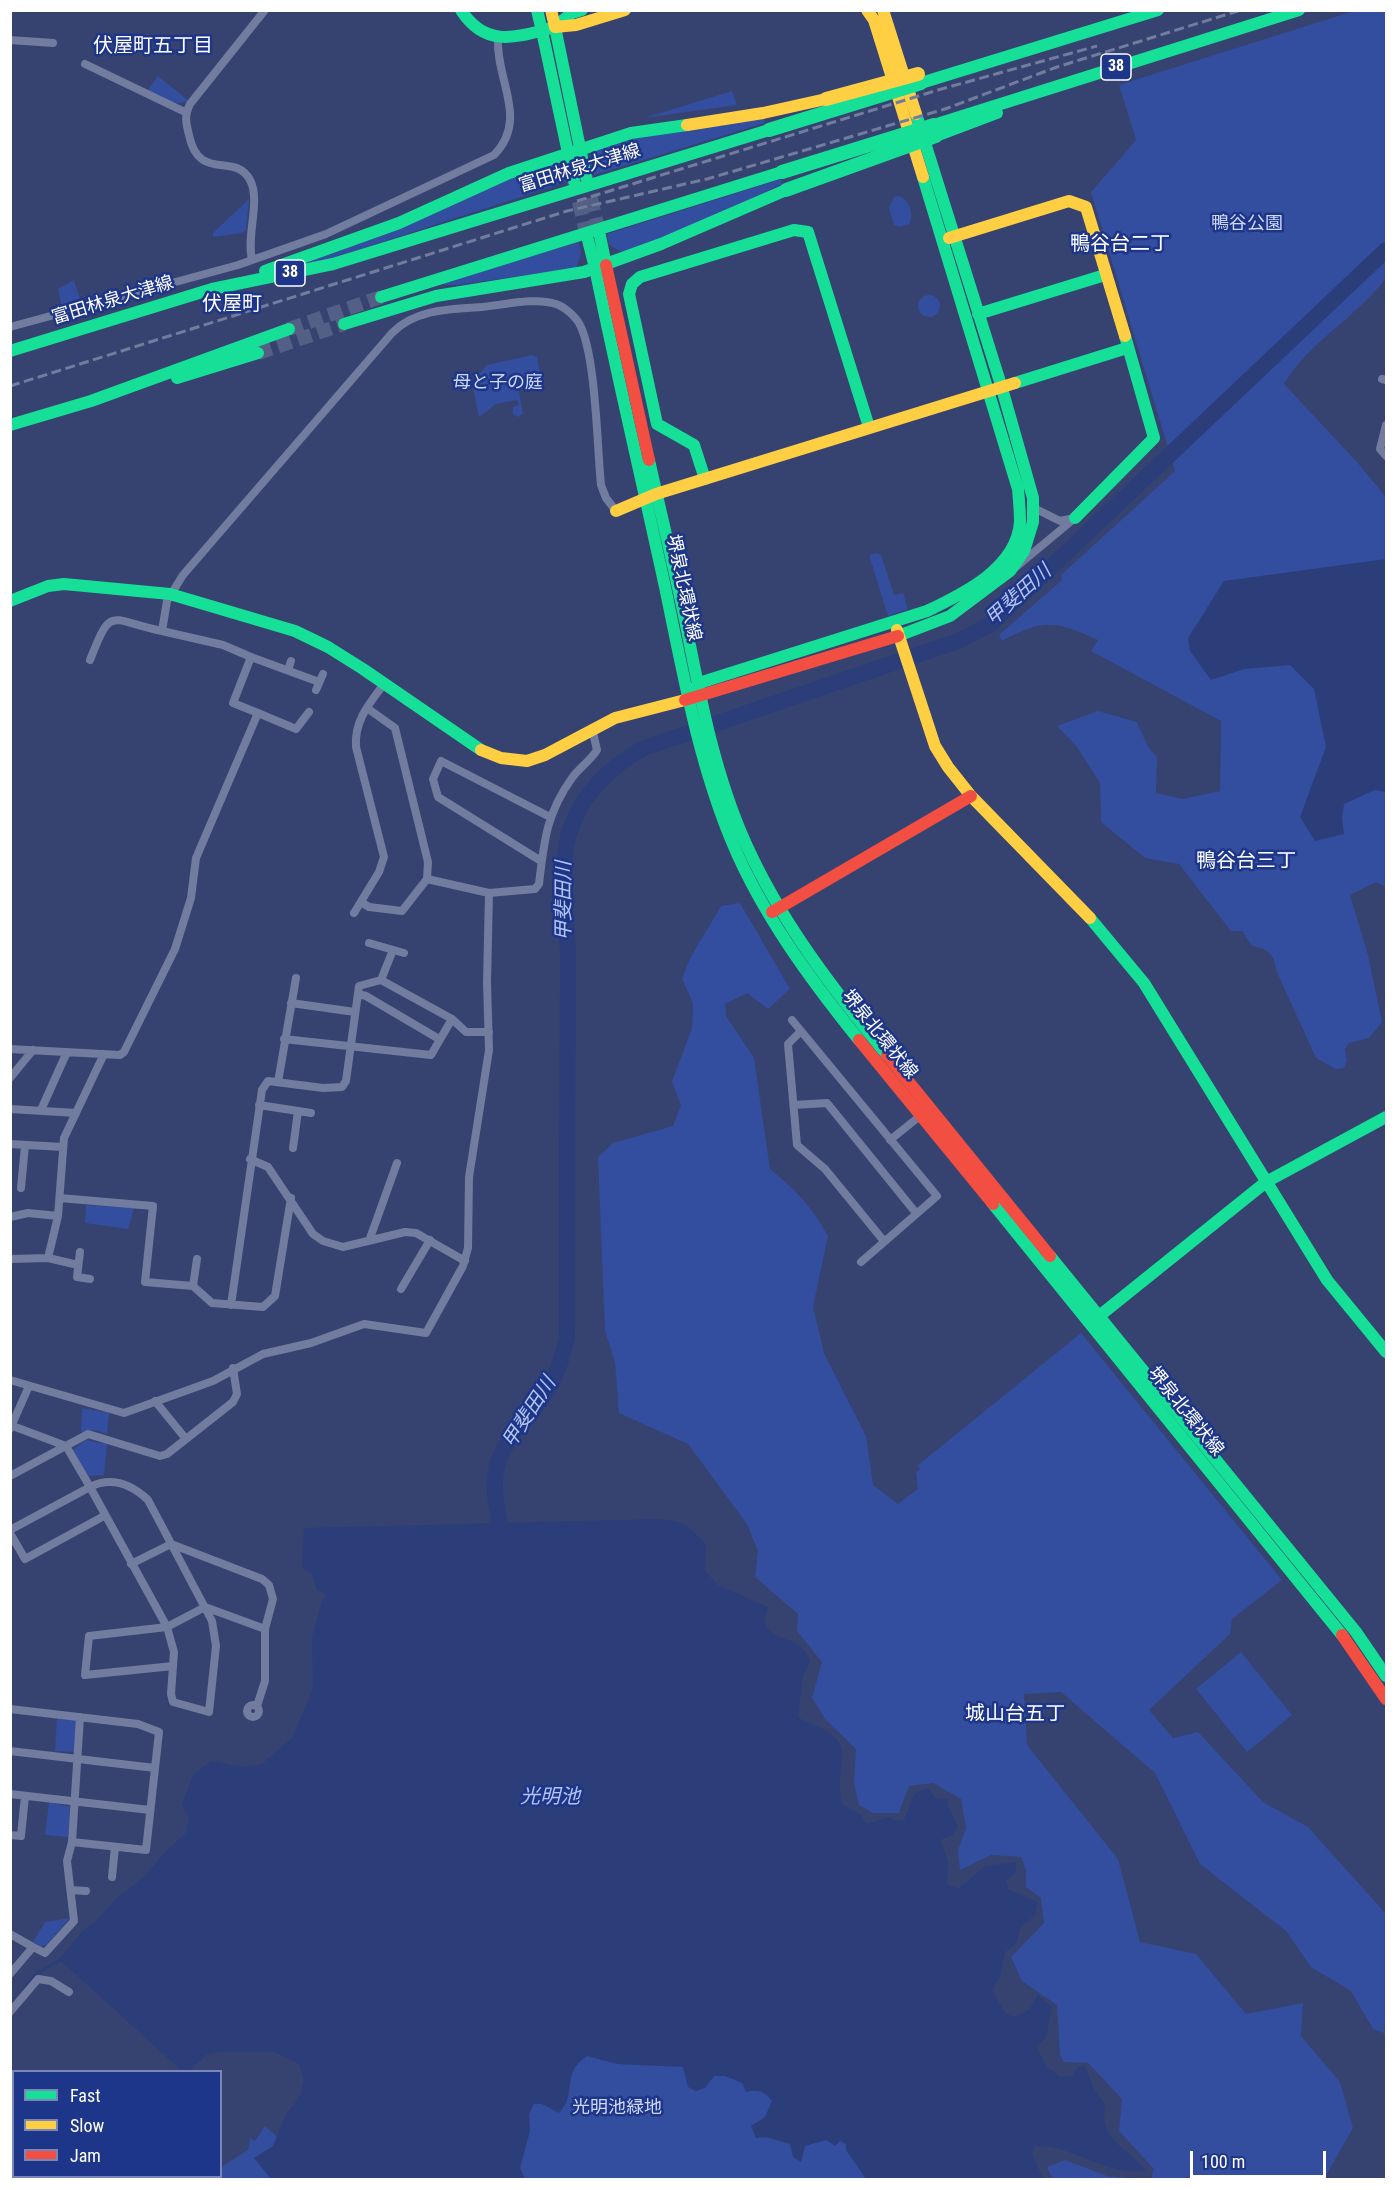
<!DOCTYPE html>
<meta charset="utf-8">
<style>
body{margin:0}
#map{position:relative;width:1397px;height:2190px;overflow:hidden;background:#364370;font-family:"Roboto Condensed",sans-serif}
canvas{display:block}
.frame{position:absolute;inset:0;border:12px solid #fff;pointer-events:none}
.legend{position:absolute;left:12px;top:2070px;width:210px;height:108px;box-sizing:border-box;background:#1e3689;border:2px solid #7886b8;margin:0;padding:8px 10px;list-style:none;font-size:18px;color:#fff}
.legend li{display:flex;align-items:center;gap:12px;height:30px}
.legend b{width:30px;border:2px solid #7886b8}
.scale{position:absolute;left:1190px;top:2151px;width:136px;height:27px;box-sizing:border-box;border:3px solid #fff;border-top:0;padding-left:8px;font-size:18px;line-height:21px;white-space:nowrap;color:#fff;-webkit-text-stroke:4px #1e3689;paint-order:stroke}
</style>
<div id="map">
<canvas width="1397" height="2190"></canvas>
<div class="frame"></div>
<ul class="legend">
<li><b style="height:8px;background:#16e098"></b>Fast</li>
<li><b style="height:8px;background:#ffcf43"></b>Slow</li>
<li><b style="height:8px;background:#f24e42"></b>Jam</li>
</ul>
<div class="scale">100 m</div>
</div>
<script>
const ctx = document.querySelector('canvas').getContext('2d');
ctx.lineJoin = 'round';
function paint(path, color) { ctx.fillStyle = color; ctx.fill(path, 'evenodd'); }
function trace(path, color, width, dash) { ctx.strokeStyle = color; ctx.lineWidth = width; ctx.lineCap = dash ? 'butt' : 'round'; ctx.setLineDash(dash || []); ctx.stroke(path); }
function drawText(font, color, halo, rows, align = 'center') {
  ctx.font = font + ' "Roboto Condensed","Noto Sans JP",sans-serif'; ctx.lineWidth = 5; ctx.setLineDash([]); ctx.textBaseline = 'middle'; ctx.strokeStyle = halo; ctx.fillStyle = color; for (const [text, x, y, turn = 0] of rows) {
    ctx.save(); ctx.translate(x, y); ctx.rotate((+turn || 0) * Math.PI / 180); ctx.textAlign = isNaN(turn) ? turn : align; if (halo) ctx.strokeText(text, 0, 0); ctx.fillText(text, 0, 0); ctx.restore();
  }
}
paint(new Path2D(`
 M1354,11H1386V278C1356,318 1309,342 1284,384L1357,462L1386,497V887L1376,882L1350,895L1368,955L1382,1022L1369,1038L1349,1043L1345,1049L1347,1061L1344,1068L1336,1069L1316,1058L1276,970C1274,953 1268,949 1252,946L1242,931H1231L1179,864L1145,858L1101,822L1100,783L1077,747L1057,726L1098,711L1137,722L1148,747L1157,757L1156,793L1183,799L1220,791L1221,721L1091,651L1098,640C1056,621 1044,618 1002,641L999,635L1062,580L1061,575L1175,471L1091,192L1136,140L1119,85Z
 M158,76L188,100C176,109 159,96 147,91Z
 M732,91L737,105L644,118Z
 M764,117L765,123L594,175L590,163L596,150L633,139Z
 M552,164L565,176L567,182L311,265L306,258L515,174Z
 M781,179L782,184L695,225L624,253L609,245L607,234Z
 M899,196C909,199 915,215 909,224L899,227L894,225L889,208L894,197Z
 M249,199L246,230L242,233L213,237V233Z
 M579,242L581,253L576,268L457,285H444L442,283Z
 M74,280L81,302L62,307L58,289Z
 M918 306a11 11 0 1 1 22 0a11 11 0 1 1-22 0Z
 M532,355L537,357L540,374L517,379L523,414L518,417L513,414V407L519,405L517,400L496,404L479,417L472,383L487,365Z
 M877,553L881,555L894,595L903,593L908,609L888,616L869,555Z
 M740,903L790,989L768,1009L747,993L725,1004L726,1016L754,1058L770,1169C795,1189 813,1208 828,1236L813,1307L824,1353L866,1436L873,1485L898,1504L918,1489L916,1472L920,1469L917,1466L1081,1333L1282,1580L1232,1619L1230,1634L1149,1710L1173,1738L1198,1732L1263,1802L1308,1827L1386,1914V2034L1373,2029L1351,1991L1311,1967L1286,1931L1200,1864L1155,1773L1061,1692L1024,1694L1027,1745L1118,1859L1140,1942L1196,1954L1246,2014L1303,2003L1301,2036L1340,2082L1353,2128L1324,2179H1151L1154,2169L1119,2131L1122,2099L1088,2063L1064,2062L1060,2055L1057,2005L1022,1981L1011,1957L1044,1923L1041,1898L1026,1887V1870L1021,1857L991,1855L960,1870L958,1850L966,1828L961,1799L933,1783L909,1786L899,1813H873L859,1805L854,1783L856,1749L825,1719L812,1698L822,1662L797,1631L798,1614L755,1577L758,1551L747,1524L688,1444L619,1413L615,1362L605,1331L598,1157L613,1143L673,1126L681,1105L672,1082L692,1028L693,1003L682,979C690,953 708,930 721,906Z
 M86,1205L134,1208L128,1229L85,1223Z
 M82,1408L109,1413L107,1434L95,1430L81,1432Z
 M86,1440L107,1444L104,1475L87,1476L73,1450Z
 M1241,1652L1292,1715L1247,1752L1196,1689Z
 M57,1717L75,1719L77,1722L75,1752L55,1751Z
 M49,1802L70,1807L68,1837L45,1835Z
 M70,1918L46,1945L41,1946L33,1942L45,1922Z
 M724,2042L918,2180H215L220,2176L223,2166L248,2150L250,2138L255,2141L265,2126L282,2141L530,2059Z
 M1065,2160L1107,2176L1136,2179H1053L1047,2167Z`), '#334d9f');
paint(new Path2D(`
 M1386,559V792L1375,790L1344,804L1342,818L1344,834L1315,841L1300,817L1326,747L1314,689L1290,665L1244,669L1211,680L1190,651L1188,638L1224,581Z
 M660,1519C685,1521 690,1527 706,1545L705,1571L718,1585L768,1607L764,1622C777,1647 798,1631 810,1661L803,1676L798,1717C809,1725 823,1727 831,1734C849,1748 840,1762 840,1781C839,1789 841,1797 842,1804L860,1814L866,1824L890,1817L896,1821L904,1820L914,1794L928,1788L935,1798L948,1799V1807L958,1826L952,1835L940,1840L948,1861L947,1884L958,1889L985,1866L1016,1862V1872L1006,1881L1009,1890L1038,1902L1035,1915L1021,1927L1016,1943L1005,1952L1000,1976L992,1990L1005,2013L1014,2017L1029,2010L1038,1995L1052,2007L1046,2037L1036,2047L1047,2067L1059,2076H1072L1078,2067L1085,2066L1094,2089L1105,2105C1099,2142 1127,2146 1146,2171C1101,2175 1073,2144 1035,2146L1032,2154L1043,2179H866L846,2150V2144L840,2141L835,2146L826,2140L805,2146L801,2162L793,2157L790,2144L766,2137L756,2138L751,2126L765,2117L772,2101C764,2091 758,2089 746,2092L742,2083L725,2076H714L705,2088L696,2091L688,2087L683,2067L617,2064L587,2056C560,2074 578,2094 559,2113L542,2104H534L529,2114L530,2131L520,2168L525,2179H271L254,2158L273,2146L285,2116L300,2096L304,2080L299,2064L275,2052H219L206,2055L189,2071H182L59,1959L83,1931L97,1920L117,1898L145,1876L163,1854L186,1833L189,1818L182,1805L193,1775L211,1761L245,1767L262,1764L292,1738L313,1689L312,1638L322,1600L327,1595L317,1590L312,1574L302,1567L304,1528Z`), '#2b3e79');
trace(new Path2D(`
 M24,1989L37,1973L63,1959`), '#2b3e79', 3);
trace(new Path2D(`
 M505,1544C499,1520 491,1491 497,1466C504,1439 528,1419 543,1397C556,1379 562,1358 567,1337C567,1211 567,1086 568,960C568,917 556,866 572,825C585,790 611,766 644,748L958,641L991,624L1386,250`), '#2b3e79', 16);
trace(new Path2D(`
 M586,177L600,236
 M574,181L588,240
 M289,329L381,297
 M258,353L344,324`), '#545f85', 14, [14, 7]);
trace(new Path2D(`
 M10,40L53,43
 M85,64L185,112
 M252,259C246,236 261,200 250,180C234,151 199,183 189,135C186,123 184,116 190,104L265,10
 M10,327L238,265L326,234L494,155C529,119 496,81 498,39
 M1382,379L1386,380
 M1386,425L1380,449L1386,456
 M1034,508L1060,521L1075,518
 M1016,567L1075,518
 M251,657L319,682
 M90,660C112,604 109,620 162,631
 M288,670L291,661
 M316,690L323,674
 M258,713L233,703L251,657L223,645L162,631L167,601L183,575L392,333C415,309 451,309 482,307C504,305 535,297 556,304C565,307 576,317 580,325C596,357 597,446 601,485L606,498L616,511
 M541,861L438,797L433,779L441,761L550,817
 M427,879L489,893L535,889L539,884C544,842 546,814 572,778C579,768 591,760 597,750L592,728
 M361,902L369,907L402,911L427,879L428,862L395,728L367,708
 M354,913L379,872L384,857L356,747C354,721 369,704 384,684
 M369,943L404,953
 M381,980L452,1019L466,1032H489
 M358,994L366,996L439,1039
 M291,1003L355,1012
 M792,1020L937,1196L861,1262
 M800,1032L788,1044L797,1145L825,1169L883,1240
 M284,1039L431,1055L452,1019
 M10,1049L120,1055L124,1052L175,949L191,898L196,858L258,713L296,729L309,712
 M10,1078L33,1050
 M278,1082L296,978
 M259,1105L311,1113
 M794,1105L827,1103L916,1213
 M10,1109L76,1113
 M41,1110L67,1052
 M890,1140L920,1116
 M10,1144L63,1147
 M293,1148L298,1111
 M250,1159L268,1167L313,1234L323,1241L343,1247L405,1232L416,1233L465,1261
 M21,1188L25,1145
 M60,1198L153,1206L145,1282L193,1286L212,1303L263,1307L275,1296L291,1198
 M10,1217L28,1213L58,1216
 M369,1241L397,1163
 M80,1252L77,1277L90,1279
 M48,1258L58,1216L64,1138L104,1054
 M10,1259L48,1258L78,1265
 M193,1286L197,1259
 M401,1289L430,1240
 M231,1305L262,1090L268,1081L323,1088L342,1087L346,1081L359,986L381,980L393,950
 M10,1380L124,1413L213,1381L263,1354L311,1343L364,1324L426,1333L463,1266L468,1248L469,1177L489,1050L487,982L489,893
 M155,1401L186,1439
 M10,1425L66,1446L90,1487L167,1627L174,1652L171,1694L173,1702L209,1712L216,1646L212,1621L148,1500C131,1484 112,1476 90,1487L10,1530
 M10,1429L29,1386
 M10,1476L88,1434L160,1456L167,1454L233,1402L237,1394L233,1368
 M10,1533L25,1559L104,1516
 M131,1564L171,1544L262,1579L269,1585L273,1599L265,1629V1681L257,1706
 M173,1666L85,1675L89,1636L167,1627L205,1607L265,1629
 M247 1711a6 6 0 1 1 12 0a6 6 0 1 1-12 0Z
 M10,1709L138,1724L159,1732L146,1850L72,1842
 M10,1751L155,1768
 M10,1794L150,1810
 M10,1835L21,1836L25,1796
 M112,1877L115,1847
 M71,1890L86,1891
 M10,1934L33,1947
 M10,1974L33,1947L45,1953L74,1921L67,1861L72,1842L80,1717
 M10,2012L38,1979L51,1981L69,1992
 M33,2180L37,2177L48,2180
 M107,2180L110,2176`), '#727c9e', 8);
trace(new Path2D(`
 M461,10C486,49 517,37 555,27L586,177
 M537,10L542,31
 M556,26L572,13L582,10
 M542,31L574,181
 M921,83L1158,10
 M934,125L1299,10
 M936,136L997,113
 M600,236L606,265
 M588,240L595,268
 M595,268C617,375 642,481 665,587C683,673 698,760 732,842C762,914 810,979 859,1040
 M265,271L399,223L509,173L631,133L687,125
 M381,297L782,172
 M978,314L1105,275
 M344,324L436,296L584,272L661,244L786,190
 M10,351L212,289L333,264L769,130
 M177,378L258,353
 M1015,383L1127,348
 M10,425L91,401L289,329
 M649,460C661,514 674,567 685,620C700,696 714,773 746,844C781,922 833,989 887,1055
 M705,479L694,445L657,424L629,294L632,284L640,277L794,230L808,232L869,427
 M1075,518L1154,438L1125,336
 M10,601L48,586L64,584L170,594L295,631L328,647L363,669L481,750
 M898,636L950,616L1010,571L1024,551L1033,522V498L1001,385L916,114
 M694,689L699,683L927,611C963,594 1017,568 1020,522C1020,511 1019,500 1018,489L923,177
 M1090,918L1144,983L1327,1280L1386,1352
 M993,1204L1342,1635
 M1050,1256L1356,1632L1386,1676
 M1093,1321L1266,1182L1386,1117`), '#16e098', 12);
trace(new Path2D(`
 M551,10L555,27
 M867,10L874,20L923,177
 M883,10L916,114
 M555,27L576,25L625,10
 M687,125L763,113L826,99
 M949,238L1069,201L1086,207L1125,336
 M616,511L656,494L1015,383
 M897,630L935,746L948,767L971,796L1090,918
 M481,750L501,758L527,761L545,755L615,718L685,700`), '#ffcf43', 12);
trace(new Path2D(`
 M606,265L649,460
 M685,700L898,636
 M772,912L971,796
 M859,1040L993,1204
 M887,1055L1050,1256
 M1342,1635L1386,1699`), '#f24e42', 12);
trace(new Path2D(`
 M577,201L938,90L1097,46
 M10,386L567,211L707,179L945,109L1057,67L1241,10`), '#727c9c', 3, [10, 4.5]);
trace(new Path2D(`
 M769,130L921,83
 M782,172L934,125
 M786,190L936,136`), '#16e098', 14);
trace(new Path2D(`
 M826,99L918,74`), '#ffcf43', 14);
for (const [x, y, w] of [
 [1116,67,30],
 [290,273,30]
]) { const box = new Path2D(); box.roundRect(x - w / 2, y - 13, w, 26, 4.5); ctx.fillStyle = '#1e3689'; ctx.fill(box); trace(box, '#fff', 1.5); }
drawText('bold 16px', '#fff', null, [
 ["38",1116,67],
 ["38",290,273]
]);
drawText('18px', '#fff', '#1e3689', [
 ["富田林泉大津線",580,169,-17],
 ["富田林泉大津線",113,301,-17],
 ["堺泉北環状線",683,588,78],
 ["堺泉北環状線",879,1035,51],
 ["堺泉北環状線",1185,1412,51]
]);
drawText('18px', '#ced8f8', '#1e3689', [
 ["鴨谷公園",1247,224],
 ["母と子の庭",498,383],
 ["光明池緑地",617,2108]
]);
drawText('20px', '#fff', '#1e3689', [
 ["伏屋町五丁目",153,47],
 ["鴨谷台二丁",1120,245],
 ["伏屋町",232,305],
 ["鴨谷台三丁",1246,862],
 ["城山台五丁",1015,1715]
]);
drawText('italic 20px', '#b4c4f2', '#1e3689', [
 ["甲斐田川",1019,596,-42],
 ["甲斐田川",565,901,-90],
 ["甲斐田川",530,1413,-57],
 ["光明池",550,1798]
]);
</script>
